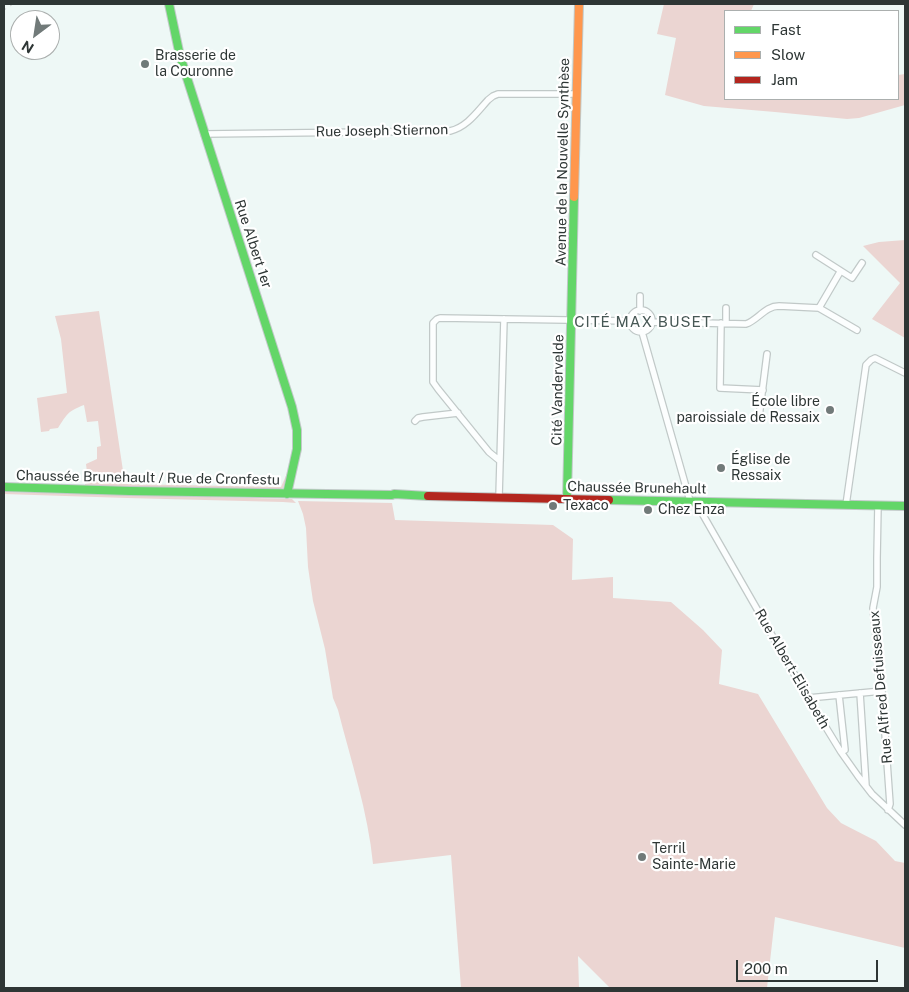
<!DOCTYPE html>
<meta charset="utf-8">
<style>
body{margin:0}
#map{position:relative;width:909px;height:992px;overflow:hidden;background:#eef8f6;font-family:"Public Sans",sans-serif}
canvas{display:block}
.frame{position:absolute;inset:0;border:5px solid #2e3635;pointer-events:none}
.legend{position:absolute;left:724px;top:10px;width:175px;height:90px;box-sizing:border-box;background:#fff;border:1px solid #abafae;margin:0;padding:6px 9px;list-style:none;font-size:15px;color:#2e3635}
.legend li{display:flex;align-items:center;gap:10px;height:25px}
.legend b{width:25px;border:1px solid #abafae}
.north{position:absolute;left:10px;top:10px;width:50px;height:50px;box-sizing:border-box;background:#fff;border:1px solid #abafae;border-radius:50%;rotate:211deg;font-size:14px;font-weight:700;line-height:20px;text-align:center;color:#2e3635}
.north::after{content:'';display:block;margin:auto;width:18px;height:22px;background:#717a79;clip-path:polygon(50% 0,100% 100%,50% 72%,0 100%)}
.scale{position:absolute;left:736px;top:960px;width:142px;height:22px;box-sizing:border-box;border:2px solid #2e3635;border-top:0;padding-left:6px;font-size:15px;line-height:18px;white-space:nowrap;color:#2e3635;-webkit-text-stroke:4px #fff;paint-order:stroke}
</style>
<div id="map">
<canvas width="909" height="992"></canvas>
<div class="frame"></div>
<ul class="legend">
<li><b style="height:6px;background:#63d668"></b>Fast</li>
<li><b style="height:6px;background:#ff974d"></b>Slow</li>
<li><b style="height:6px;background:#b3261e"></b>Jam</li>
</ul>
<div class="north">N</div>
<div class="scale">200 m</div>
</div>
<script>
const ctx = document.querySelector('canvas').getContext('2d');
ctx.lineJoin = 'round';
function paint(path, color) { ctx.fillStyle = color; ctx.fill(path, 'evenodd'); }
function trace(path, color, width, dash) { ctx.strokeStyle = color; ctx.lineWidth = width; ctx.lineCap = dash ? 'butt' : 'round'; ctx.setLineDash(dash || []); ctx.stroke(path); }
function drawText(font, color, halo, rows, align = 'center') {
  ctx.font = font + ' "Public Sans",sans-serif'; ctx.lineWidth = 4.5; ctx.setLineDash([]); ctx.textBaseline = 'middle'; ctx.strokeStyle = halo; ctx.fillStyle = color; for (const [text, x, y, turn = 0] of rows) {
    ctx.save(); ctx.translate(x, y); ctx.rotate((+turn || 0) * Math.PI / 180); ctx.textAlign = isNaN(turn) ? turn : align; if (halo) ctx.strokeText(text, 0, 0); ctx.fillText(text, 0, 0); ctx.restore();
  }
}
paint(new Path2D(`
 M664,4H754L751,11H725V99H898V75L905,74V105L859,118L847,119L775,112L704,106L665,95L676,38L657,34Z
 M905,240V338L872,319L900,283L863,246L879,242Z
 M99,311L125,484L281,487L289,469L283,488L281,489L85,487V484L88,483L89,474L87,472L86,464L97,459V447L101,446L98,421L87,422L84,405C68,411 67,414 58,428L50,429L49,431L41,432L37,398L67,393L61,339L55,316Z
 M4,492L292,499L296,503L283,502L127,498L4,494Z
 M298,501L392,503L395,520L553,525L573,539L572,580L613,577V598L671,602L703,630L722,650L719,684L758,694L827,808L841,823L876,841L895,861L905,863V948L775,917L767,988H610L578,956L579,988H461L451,855L373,864C368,812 351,761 338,710L333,698L325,649L313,601L308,567L306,528L303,514Z`), '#ebd5d2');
const street = new Path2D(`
 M204,134L450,131C467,127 477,112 488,100L493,96L498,94H576
 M816,255L852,278L862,263
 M819,308L840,272
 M630 321a11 11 0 1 1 22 0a11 11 0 1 1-22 0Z
 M640,311V296
 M651,322L746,324C758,320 765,306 779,306L819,308L857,330
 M721,323L720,388L763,390
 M726,323V308
 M642,332L690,501
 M759,417L767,354
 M415,421L418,418L423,417L458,413
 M500,461L489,452L438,389L433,382V323L437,319L440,318L630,321
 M499,497L504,319
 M695,501L808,698L841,752L858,776L872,794L905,825
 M846,505L866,365L871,360L875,358L905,373
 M878,505L877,558V587L873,608L882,691L890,804L888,810
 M860,693L866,786
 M839,695L845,750L841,752
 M808,698L882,691`);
const fast = new Path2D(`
 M169,4L180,56L292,407L297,430V449L287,494
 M4,487L130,491L392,495L394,494L428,496
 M567,499L574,197
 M609,500L905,506`);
const slow = new Path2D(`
 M574,197L579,4`);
const jam = new Path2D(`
 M428,496L609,500`);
trace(street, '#c1c9c8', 8);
trace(fast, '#c1c9c8', 10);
trace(slow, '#c1c9c8', 10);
trace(jam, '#c1c9c8', 10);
trace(street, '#fcfefe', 5.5);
trace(fast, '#63d668', 8);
trace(slow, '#ff974d', 8);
trace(jam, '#b3261e', 8);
trace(new Path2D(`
 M4,10L13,4`), '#c6c9c8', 1, [2.5, 5]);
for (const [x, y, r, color] of [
 [145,64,5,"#717a79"],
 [830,410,5,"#717a79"],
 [721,468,5,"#717a79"],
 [553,506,5,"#717a79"],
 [648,510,5,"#717a79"],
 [642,857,5,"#717a79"]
]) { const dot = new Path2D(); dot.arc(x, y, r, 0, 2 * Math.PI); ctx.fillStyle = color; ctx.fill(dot); trace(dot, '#fff', 2); }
drawText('14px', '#2e3635', '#fff', [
 ["Brasserie de",155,56],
 ["la Couronne",155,72],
 ["École libre",820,402,"right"],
 ["paroissiale de Ressaix",820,418,"right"],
 ["Église de",731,460],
 ["Ressaix",731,476],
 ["Texaco",563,506],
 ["Chez Enza",658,510],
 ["Terril",652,849],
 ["Sainte-Marie",652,865]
], 'left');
drawText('14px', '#2e3635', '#fff', [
 ["Rue Joseph Stiernon",382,131,-1],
 ["Avenue de la Nouvelle Synthèse",563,162,-89],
 ["Rue Albert 1er",253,244,72],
 ["Cité Vandervelde",558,390,-89],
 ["Chaussée Brunehault / Rue de Cronfestu",148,478,1],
 ["Chaussée Brunehault",637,488,1],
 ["Rue Albert-Elisabeth",792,669,60],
 ["Rue Alfred Defuisseaux",881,687,-95]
]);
ctx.letterSpacing = '1px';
drawText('15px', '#475855', '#fff', [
 ["CITÉ MAX BUSET",643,322]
]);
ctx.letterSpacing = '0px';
</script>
